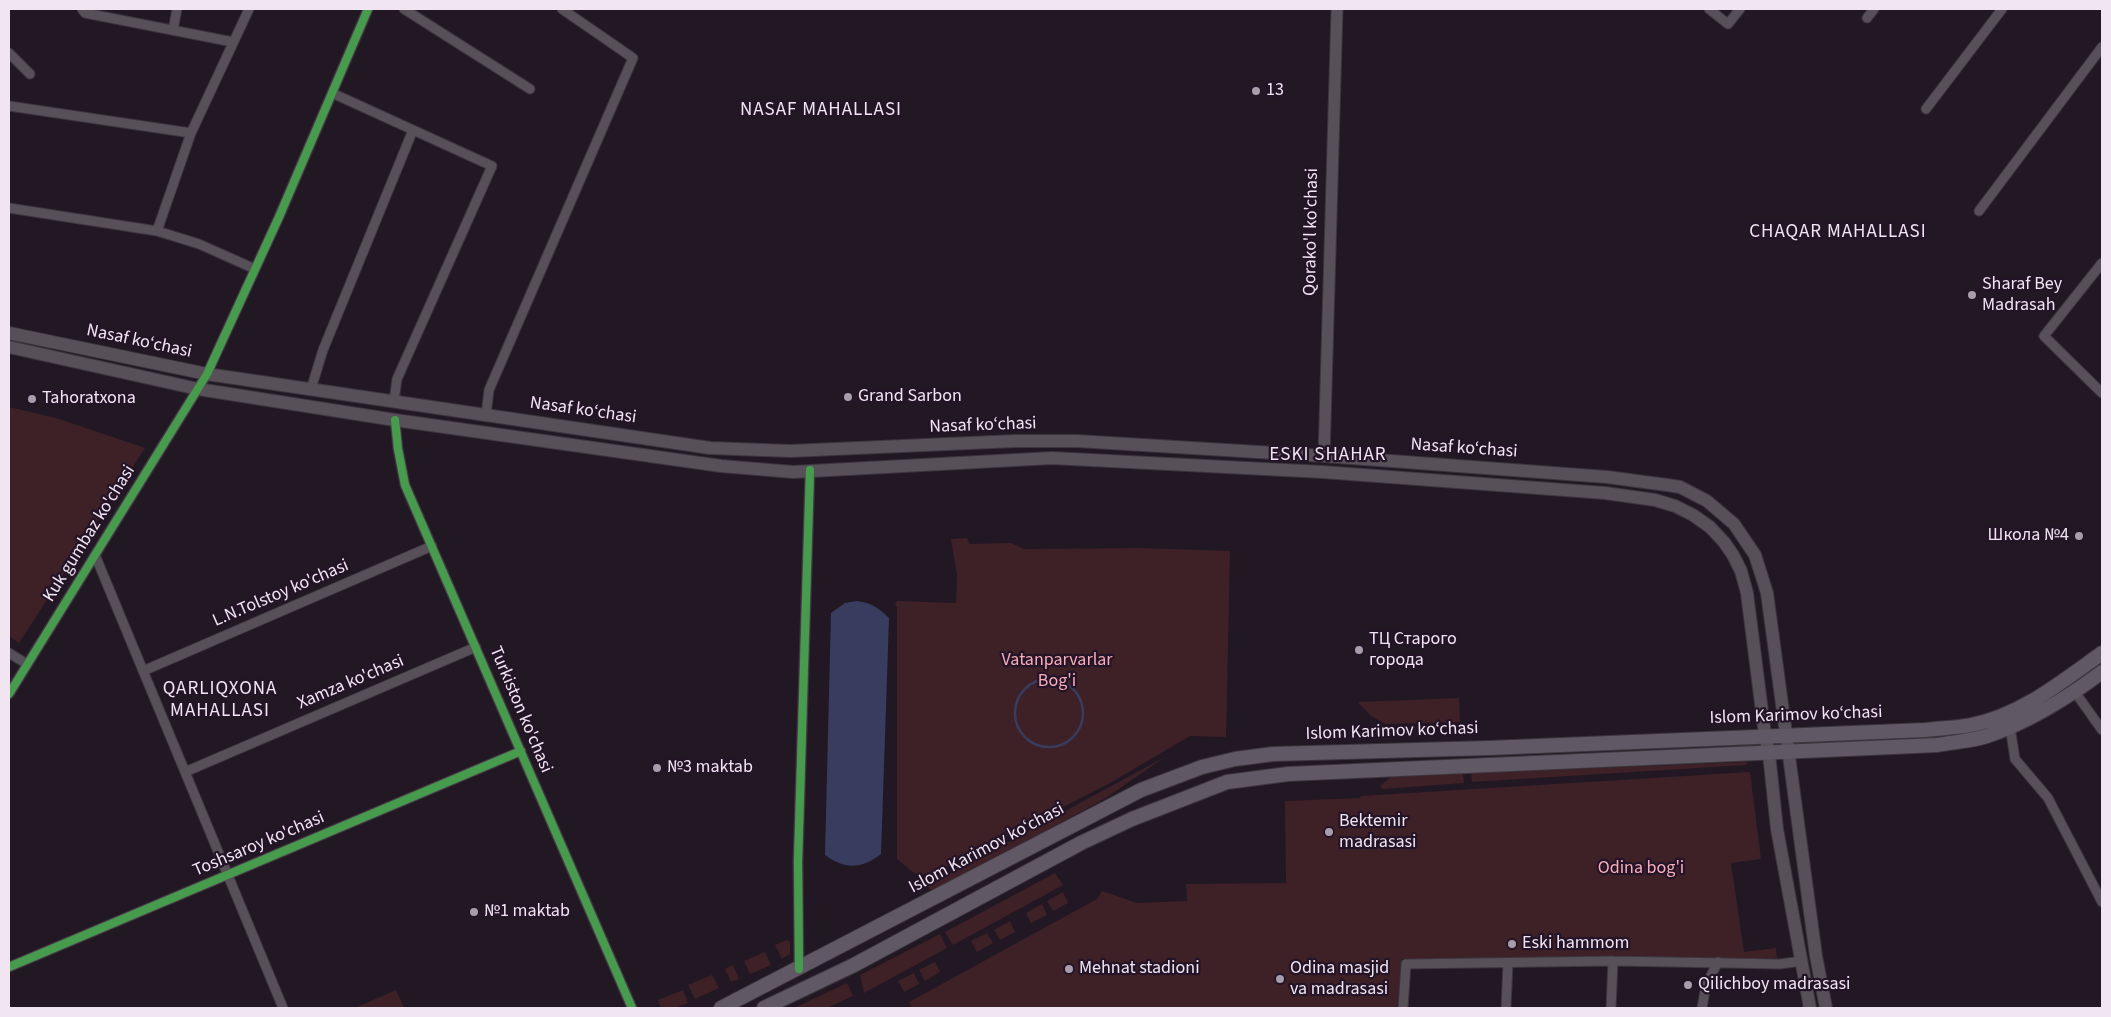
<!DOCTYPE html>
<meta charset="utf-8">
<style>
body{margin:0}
#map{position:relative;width:2111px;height:1017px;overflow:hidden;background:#211823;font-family:"Source Sans 3",sans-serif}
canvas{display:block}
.frame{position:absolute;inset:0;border:10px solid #f1e5f2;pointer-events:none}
</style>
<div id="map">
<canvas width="2111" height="1017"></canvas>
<div class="frame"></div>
</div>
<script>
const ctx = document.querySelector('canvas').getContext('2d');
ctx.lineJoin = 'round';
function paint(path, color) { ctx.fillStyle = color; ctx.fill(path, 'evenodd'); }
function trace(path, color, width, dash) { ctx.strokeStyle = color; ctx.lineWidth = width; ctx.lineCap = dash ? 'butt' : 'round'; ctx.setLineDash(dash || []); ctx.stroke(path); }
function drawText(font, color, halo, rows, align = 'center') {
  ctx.font = font + ' "Source Sans 3",sans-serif'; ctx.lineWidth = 4.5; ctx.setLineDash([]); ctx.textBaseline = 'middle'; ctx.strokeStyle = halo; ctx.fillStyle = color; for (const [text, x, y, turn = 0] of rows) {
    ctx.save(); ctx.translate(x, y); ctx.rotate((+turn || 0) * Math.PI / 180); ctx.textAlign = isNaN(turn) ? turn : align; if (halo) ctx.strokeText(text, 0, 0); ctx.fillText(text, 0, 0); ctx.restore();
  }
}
paint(new Path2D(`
 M9,407L56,418L145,448L19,643L9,636Z
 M967,538L969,544L1011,543L1024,549L1141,548L1230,551L1226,737L1190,736L1110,783L930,875L914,873L897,859V607L895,605L897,601L956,603L957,575L951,539Z
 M1459,698L1460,722L1385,724L1371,716L1358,702Z
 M1165,757L1106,798L936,891L929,889L927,886Z
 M1747,762L1746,765L1472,782L1471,773Z
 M1750,772L1761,859L1731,863L1744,952L1776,948L1777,958L1402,959L1397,1008H912L909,1002L1097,899L1102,891L1137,903L1187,901L1186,884L1286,883L1285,801L1360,798L1361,796Z
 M1463,774L1464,783L1382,789L1381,785L1391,777Z
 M1055,873L1063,885L953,945L945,932Z
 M1063,892L1068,903L1053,911L1047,901Z
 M1042,904L1047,915L1031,923L1026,913Z
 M1010,921L1015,932L1000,940L994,930Z
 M987,933L993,943L977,952L971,941Z
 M940,934L947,948L864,993L860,975Z
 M787,940L790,942V954L782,959L775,945Z
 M765,952L771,965L750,974L744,961Z
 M935,962L940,972L925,981L919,970Z
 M733,965L739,979L731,982L725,969Z
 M914,973L919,984L904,992L898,981Z
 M712,975L719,988L695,999L688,985Z
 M847,983L853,996L827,1008H794Z
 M396,990L404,1008H358L357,1007Z
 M683,990L688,1003L675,1008H661L658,1000Z`), '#3e2027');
paint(new Path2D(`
 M857,601C871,603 879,608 889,618L881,854C862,869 845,870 825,855L831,613L845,603Z`), '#383c5e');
trace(new Path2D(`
 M1015 713a34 34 0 1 1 68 0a34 34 0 1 1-68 0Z`), '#383c5e', 2.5);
const minor = new Path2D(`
 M82,9L85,13L233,42
 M404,9L530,89
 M1709,9L1728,24L1740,9
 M1867,18L1874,9
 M173,30L177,9
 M9,53L30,74
 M332,93L492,166L397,379L394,401
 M9,106L191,133
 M1926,109L2002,9
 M9,208L157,231L199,244L255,269
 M1979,211L2102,47
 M157,231L191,133L249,9
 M2102,263L2044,336L2102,393
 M311,389L323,350L413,130
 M486,415L489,390L633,58L562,9
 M395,420L398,449L405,485L632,1008
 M95,555L283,1008
 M9,653L27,664
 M143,671L432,546
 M2075,692L2102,730
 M9,694L207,374L279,217L368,9
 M2010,727L2015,759L2048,798L2102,902
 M185,772L476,647
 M9,967L521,751
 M799,969L798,861L810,470
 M1403,1008L1406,964L1613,961L1780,964L1802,961
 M1506,1008L1508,963
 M1611,1008L1613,961
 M1702,1008L1706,985L1718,962`);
const tertiary = new Path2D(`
 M1324,456L1337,9`);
const secondary = new Path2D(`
 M9,333L207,374L710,448L790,451L1015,441H1077L1324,456L1607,477L1667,485L1680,487L1707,501L1734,524L1755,555L1767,593L1816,956L1826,1008
 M9,347L198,389L395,420L721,466L793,472L1052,458L1323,472L1605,493L1655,500L1675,506L1693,515L1710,527L1724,542L1733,555L1741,571L1747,593L1765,735L1769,754L1777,829L1810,1008`);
const primary = new Path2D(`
 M721,1008L1141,790L1202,767L1235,759L1273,754L1489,748L1925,730C1940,728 1956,728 1971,725C2020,716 2063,681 2102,653
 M764,1008L854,965L1081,843L1132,819L1227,782L1288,774L1937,745C1953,742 1972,741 1987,736C2029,722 2067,698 2102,672`);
trace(minor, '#3c353e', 11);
trace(tertiary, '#3c353e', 13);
trace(secondary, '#3c353e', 14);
trace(primary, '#3c353e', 16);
trace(minor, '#575059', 9);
trace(tertiary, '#575059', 11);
trace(secondary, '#575059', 12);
trace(primary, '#605864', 14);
trace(new Path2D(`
 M395,420L398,449L405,485L632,1008
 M9,694L207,374L279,217L368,9
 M9,967L521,751
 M799,969L798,861L810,470`), '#469c4c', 8);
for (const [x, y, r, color] of [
 [1256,91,5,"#a89daa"],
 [1972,295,5,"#a89daa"],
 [848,397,5,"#a89daa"],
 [32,399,5,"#a89daa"],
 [2079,536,5,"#a89daa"],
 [1359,650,5,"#a89daa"],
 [657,768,5,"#a89daa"],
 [1329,832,5,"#a89daa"],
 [474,912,5,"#a89daa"],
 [1512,944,5,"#a89daa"],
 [1069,969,5,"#a89daa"],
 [1280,979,5,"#a89daa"],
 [1688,985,5,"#a89daa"]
]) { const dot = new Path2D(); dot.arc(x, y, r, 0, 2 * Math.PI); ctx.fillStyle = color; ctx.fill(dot); trace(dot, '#241427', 2); }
drawText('18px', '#f1e5f2', '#241427', [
 ["13",1266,91],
 ["Sharaf Bey",1982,285],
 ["Madrasah",1982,306],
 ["Grand Sarbon",858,397],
 ["Tahoratxona",42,399],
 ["Школа №4",2069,536,"right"],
 ["ТЦ Старого",1369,640],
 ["города",1369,661],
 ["№3 maktab",667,768],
 ["Bektemir",1339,822],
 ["madrasasi",1339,843],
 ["№1 maktab",484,912],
 ["Eski hammom",1522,944],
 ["Mehnat stadioni",1079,969],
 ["Odina masjid",1290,969],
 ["va madrasasi",1290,990],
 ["Qilichboy madrasasi",1698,985]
], 'left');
drawText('18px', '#f1e5f2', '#241427', [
 ["Qorako'l ko'chasi",1312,232,-89],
 ["Nasaf ko‘chasi",139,342,12],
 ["Nasaf ko‘chasi",583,411,8],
 ["Nasaf ko‘chasi",983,426,-2],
 ["Nasaf ko‘chasi",1464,449,4],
 ["Kuk gumbaz ko'chasi",90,534,-58],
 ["L.N.Tolstoy ko'chasi",281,594,-23],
 ["Xamza ko'chasi",351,683,-23],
 ["Turkiston ko'chasi",520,710,67],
 ["Islom Karimov ko‘chasi",1796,716,-2],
 ["Islom Karimov ko‘chasi",1392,732,-2],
 ["Toshsaroy ko'chasi",259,845,-23],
 ["Islom Karimov ko‘chasi",987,849,-28]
]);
drawText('18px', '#f9acb9', '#241427', [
 ["Vatanparvarlar",1057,661],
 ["Bog'i",1057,682],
 ["Odina bog'i",1641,869]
]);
ctx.letterSpacing = '1px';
drawText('19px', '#f1e5f2', '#241427', [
 ["NASAF MAHALLASI",821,111],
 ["CHAQAR MAHALLASI",1838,233],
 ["ESKI SHAHAR",1328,456],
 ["QARLIQXONA",220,690],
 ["MAHALLASI",220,712]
]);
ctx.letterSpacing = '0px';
</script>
